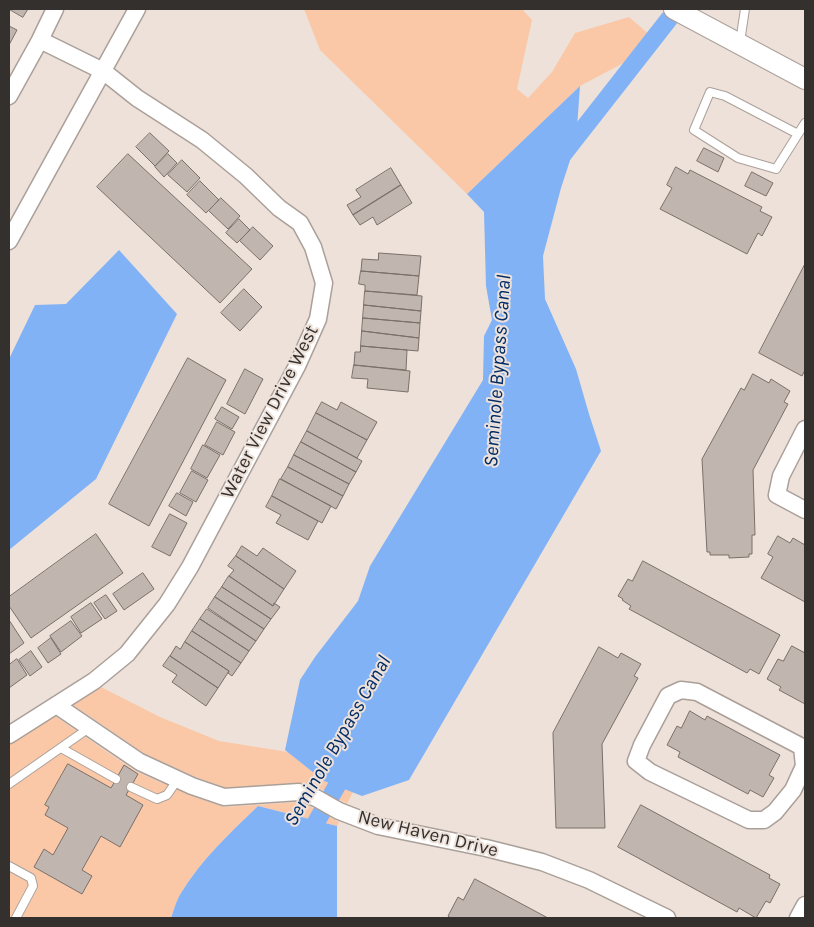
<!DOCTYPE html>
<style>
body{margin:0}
#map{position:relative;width:814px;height:927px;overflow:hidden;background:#ede1da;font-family:Karla,sans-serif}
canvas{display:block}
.frame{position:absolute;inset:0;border:10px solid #34302d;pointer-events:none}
</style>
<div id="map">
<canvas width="814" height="927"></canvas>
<div class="frame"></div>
</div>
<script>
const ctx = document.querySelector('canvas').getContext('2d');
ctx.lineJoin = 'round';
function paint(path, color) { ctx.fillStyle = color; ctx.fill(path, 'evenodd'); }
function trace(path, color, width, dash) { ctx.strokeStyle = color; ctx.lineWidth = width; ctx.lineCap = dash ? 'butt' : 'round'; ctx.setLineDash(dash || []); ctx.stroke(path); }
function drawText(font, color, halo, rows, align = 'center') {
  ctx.font = font + ' Karla,sans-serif'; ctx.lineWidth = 4; ctx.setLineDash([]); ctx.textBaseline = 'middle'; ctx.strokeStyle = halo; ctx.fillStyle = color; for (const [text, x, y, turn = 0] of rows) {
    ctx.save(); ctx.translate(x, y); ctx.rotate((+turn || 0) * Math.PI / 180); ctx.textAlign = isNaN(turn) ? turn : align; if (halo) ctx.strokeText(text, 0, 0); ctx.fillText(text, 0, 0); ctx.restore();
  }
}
paint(new Path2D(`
 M304,9H522L532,20L517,89L528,98L552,72L575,33L629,17L651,36L633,58L580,86L467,194L320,50Z
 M101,687L160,717L219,741L288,752L324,781L353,792L347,804L321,789L303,783L226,788L196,777L145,754L73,705Z
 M55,716L135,771L189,795L224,807L298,802L311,807L339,822L337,826L258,806C230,833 201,860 181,893C176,901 174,910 171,918H9V745Z`), '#fbc8a7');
paint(new Path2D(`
 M580,86L576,142L561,188L543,256L545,299L576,369L589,414L601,451L409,780L362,796L324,781L285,750L300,680L315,657L358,601L370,566L483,380L484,336L492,320L486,286L484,212L467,194Z
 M119,250L177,314L96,479L9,550V359L35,305L66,304Z
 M258,806L337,826V918H171C174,910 176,901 181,893C201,860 230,833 258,806Z`), '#82b2f6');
trace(new Path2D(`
 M561,157L669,19
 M305,842L348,766`), '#82b2f6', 18);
const building = new Path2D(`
 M9,9H28L23,17Z
 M9,26L17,30L9,45Z
 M150,133L169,151L155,166L136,147Z
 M704,148L724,158L718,172L697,161Z
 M128,154L252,269L220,303L97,187Z
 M168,154L177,163L164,177L155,167Z
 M182,160L200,178L187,192L168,175Z
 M676,167L688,174L690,170L762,207L760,211L772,217L762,236L758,233L747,254L660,209L672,188L667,185Z
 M391,168L401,185L353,215L347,205L361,197L356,190Z
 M752,172L773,183L766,196L745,186Z
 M200,181L219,200L206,213L187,195Z
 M401,185L412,203L377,225L373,217L360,225L353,215Z
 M221,198L240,216L228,229L209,211Z
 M239,219L250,230L237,243L226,233Z
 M253,227L273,246L260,260L240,241Z
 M379,253L421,256L419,276L361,271L362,259L378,260Z
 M805,264V370L802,376L759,353Z
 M361,271L419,276L417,295L365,291V285L359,284Z
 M244,289L262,307L240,331L221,313Z
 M365,291L422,296L421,311L364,305Z
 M364,305L421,311L420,323L363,318Z
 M363,318L420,323L419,338L362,331Z
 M362,331L419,338L418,351L361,346Z
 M361,346L407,350L406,370L354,365L355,352H360Z
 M188,358L226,380L149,526L109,504Z
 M354,365L410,371L408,392L367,388L368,379L352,378Z
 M245,369L263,379L245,414L227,404Z
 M753,374L769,383L771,379L790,391L784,402L788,404L753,470L755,535H752V554H749V557L729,558V555H710V552H707L702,459L741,388L744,390Z
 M322,402L337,410L341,402L377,422L367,440L316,413Z
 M222,407L239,417L232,429L215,419Z
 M316,413L367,440L357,458L307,431Z
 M217,422L235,432L223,455L205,445Z
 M307,431L362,461L356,472L301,442Z
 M301,442L356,472L349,484L294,455Z
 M203,445L220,455L207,478L191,469Z
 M294,455L349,484L343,496L288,467Z
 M288,467L343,496L336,509L281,479Z
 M192,471L208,480L196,502L180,493Z
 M280,479L331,506L322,523L272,496Z
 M177,493L193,502L186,516L169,506Z
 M272,496L318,521L308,540L276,523L281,515L266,507Z
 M170,514L187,523L170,556L152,547Z
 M96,534L123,573L31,638L9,606V597Z
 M778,536L790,543L793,538L805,545V602L761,578L773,557L768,554Z
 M242,546L257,556L263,548L296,571L284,589L236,556Z
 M236,556L284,589L273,606L229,576L234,570L228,566Z
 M643,561L780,635L759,674L750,669L747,673L629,609L631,606L622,600L623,599L618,596L628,579L632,581Z
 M143,573L154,589L124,610L113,594Z
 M229,576L273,606L274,603L280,607L271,619L222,587Z
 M222,587L271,619L264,629L215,597Z
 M106,595L117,611L105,619L94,603Z
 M215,597L264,629L256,641L208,608Z
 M91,603L102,619L81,633L71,617Z
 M207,609L256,641L249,651L200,619Z
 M200,619L249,651L241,663L192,631Z
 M9,620L24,643L9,654Z
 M71,621L82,636L61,652L50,636Z
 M192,631L241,663L232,676L228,673L229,671L185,642Z
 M51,638L61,654L48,663L38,648Z
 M185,642L229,671L218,688L170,656L176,646L180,649Z
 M792,646L805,653V704L779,690L781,687L767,679L778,659L783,661Z
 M599,647L618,658L621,653L641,664L634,676L638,678L602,744L605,828H556L553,733Z
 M31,651L42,667L30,676L19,660Z
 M170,656L218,688L206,706L172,682L177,675L163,666Z
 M17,659L27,675L9,688V665Z
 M690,711L705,720L707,716L780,755L769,775L774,778L763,797L750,790L748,794L678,757L680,752L667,745L677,726L681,728Z
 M68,764L111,788L124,765L138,774L126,795L143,805L120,847L101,836L82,870L92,876L82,894L34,867L44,849L53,855L68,828L45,815L49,807L45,805Z
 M641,805L770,875L769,878L780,884L770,903L766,901L756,918L739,908L737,912L618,847Z
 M475,879L548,918H451L448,916L458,897L463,900Z`);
paint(building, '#c1b6af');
trace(building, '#7a7069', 1);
const service = new Path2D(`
 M740,42L745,9
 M798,134L725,96L710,92L694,130L738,158L776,169L805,123
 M61,748L116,779
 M9,784L89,728
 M131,787L157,799L167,795L178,779
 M9,866L31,878L33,886L16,918`);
const minor = new Path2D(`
 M9,96L40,40L55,9
 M9,241L137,9
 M805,429L781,476L777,495L805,510
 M681,690L697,692L802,747L804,766L793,790L775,812L764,820H749L650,772L636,761L642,745L668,696Z
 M56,705L140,762L192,786L224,797L299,792L316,798L339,811L378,826L486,848L542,862L589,880L667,918
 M9,735L94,681L127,654L167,604L190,567L297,366L318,319L324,283L313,247L300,223L279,208L246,176L202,140L137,98L103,71L40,40
 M798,918L805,905`);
const tertiary = new Path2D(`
 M674,9L805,79`);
trace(service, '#aba099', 10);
trace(minor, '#aba099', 19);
trace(tertiary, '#aba099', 22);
trace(service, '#fff', 8);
trace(minor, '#fff', 16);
trace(tertiary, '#fff', 20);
drawText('19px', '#34302d', '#ede1da', [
 ["Water View Drive West",270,412,-63],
 ["New Haven Drive",428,834,14]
]);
drawText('italic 20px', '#002d67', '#ede1da', [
 ["Seminole Bypass Canal",498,371,-86],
 ["Seminole Bypass Canal",338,741,-60]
]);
</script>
